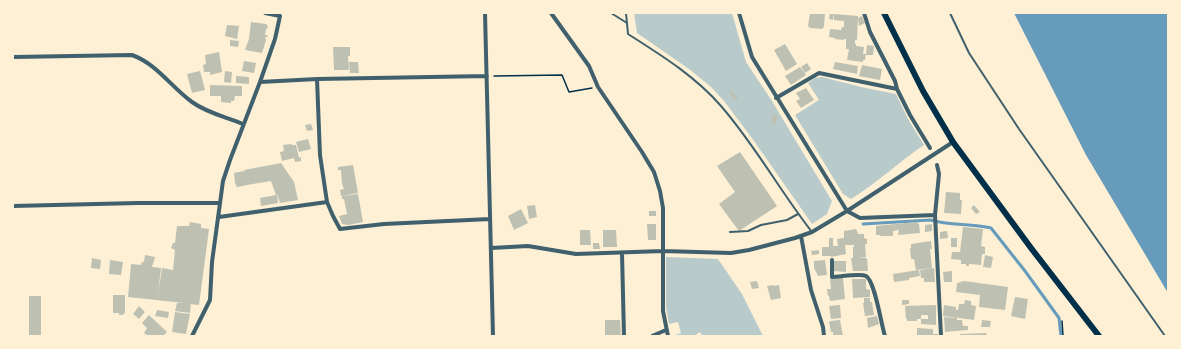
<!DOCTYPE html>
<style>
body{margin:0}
#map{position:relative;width:1181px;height:349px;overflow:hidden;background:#fdf0d5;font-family:Raleway,sans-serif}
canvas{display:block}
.frame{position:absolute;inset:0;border:14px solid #fdf0d5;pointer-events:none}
</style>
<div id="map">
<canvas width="1181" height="349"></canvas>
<div class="frame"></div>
</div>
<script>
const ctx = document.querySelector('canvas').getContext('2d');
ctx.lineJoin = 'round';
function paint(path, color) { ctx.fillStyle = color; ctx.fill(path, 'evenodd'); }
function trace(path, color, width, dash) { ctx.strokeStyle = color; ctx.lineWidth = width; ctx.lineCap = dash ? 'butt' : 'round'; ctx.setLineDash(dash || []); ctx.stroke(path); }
paint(new Path2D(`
 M634,13H732L746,62L772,101L832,201L827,214L812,224L754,141L724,101L711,87L689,69L637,33Z
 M822,77L861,87L896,94L908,119L924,145C899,162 877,183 851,199L843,194L795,115L819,100L808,83L815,78Z
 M666,257L718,259L742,294L763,336H702L700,332L694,336H672L681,333L678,322L669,324L666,307Z`), '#b9caca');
paint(new Path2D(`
 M1014,13H1168V293L1086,155Z`), '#669bbc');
trace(new Path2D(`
 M863,224L931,220C950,226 971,223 991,228L1025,271L1059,318L1061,336`), '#669bbc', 3);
paint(new Path2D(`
 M810,13H825L824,27L822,29L810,28L808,26Z
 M830,13H834L833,20L829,19Z
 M834,14L858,16L857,40H855V44H856V46L864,47L863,54H866L865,60H863V62L847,60L849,49H846V39H844V40L835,39V38L829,37L830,29L841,30L842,27H844V21L834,20Z
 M862,16L865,23L859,26L858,18Z
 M251,22L266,24L268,26L267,29H266L265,35H268L267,37H265L266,40L262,53L245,50L249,39Z
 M227,25L239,26L237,39L225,36Z
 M230,40L239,41L238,47L230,46Z
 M785,44L797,64L786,71L774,50Z
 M867,45L874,46L873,55H866Z
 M333,47H350V56H348L349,70H334Z
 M219,52L222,72L210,75V72H204L203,65L206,64L205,55Z
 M244,61L256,63L254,73L242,71Z
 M349,62H358L359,73H350Z
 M835,62L858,66L857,74L833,69Z
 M807,63L811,69L805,73L801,67Z
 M862,65L882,69L880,80L859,76Z
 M800,67L806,75L791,85L785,76Z
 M200,71L205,90L192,93L187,74Z
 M225,71L232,72L231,83L224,82Z
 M236,76L249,77V84L236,83Z
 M210,85L242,86V96H235L234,101H231V103L221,102V96H210Z
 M806,88L814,100L801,108L796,101L800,99L796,93Z
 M732,91L738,98L736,100L729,93Z
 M773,114L777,115L776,124L771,123Z
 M311,124L313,130L307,131L305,125Z
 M308,139L311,149L299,152L296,142Z
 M291,144L292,145H296L299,158L301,157V161L295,162L294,158L282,161L280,152L284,151L283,145Z
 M740,152L777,206L739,231L719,204L735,192L717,166Z
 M281,163L294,182L298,200L280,203L277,194L278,203L261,206L260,198L276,195L271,181L247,185L246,180L247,185L237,187L235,183L234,173L244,171L245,172L244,170Z
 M353,165L358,193L341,196L340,190L344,189L342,184L341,170H338V167Z
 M946,192L960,193V200H962L961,214L944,213Z
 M358,194L363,222L348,225L342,224L339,216L347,214L344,199H342V196Z
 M535,205L537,217L529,219L527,206Z
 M974,205L980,212L976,214L971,208Z
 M521,209L528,223L514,230L508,216Z
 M649,211H656V216H649Z
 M190,222L201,224V228L209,229L199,305L190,304L191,305L190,313L175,311L177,303H184L128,297L131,264L141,265L142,262H144L145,255L155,257L152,267L161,268L158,294L162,268L173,270L175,250L171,248L173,243H175L177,226H189Z
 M916,222L919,224L920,233L898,235L899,230L893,231V236H880V235H876V226Z
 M647,224H656V240H648Z
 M932,224V231L925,232V225Z
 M963,227L983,229L981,246L985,247V254H982L981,265L969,264V266H966V264H961V260L951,259L952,252H960Z
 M856,229L857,231L858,234H864V238L867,239V244H865L866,257L859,258H867L868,271H853L851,258H853V247H854V245H845L846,254L831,257V256H822V247H829V238H833V246H838L837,239L844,238V231Z
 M580,230H590L591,245H580Z
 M603,230H616L617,247H603Z
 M947,231L948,238L940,239V232Z
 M951,238H957V247H951Z
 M931,241L932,249H930L932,268L916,270L914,259H911L910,248H911V244Z
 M593,243H599L600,249H593Z
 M819,250V254L812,255L811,251Z
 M985,255L993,257L991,268L983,267Z
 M92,258L101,260L100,269L91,268Z
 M110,260L123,262L121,275L109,274Z
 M825,260L827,275L818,276L814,268V261Z
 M834,261H846V272L834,271Z
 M934,268L935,282H924V278H921L920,270Z
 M919,270L920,276L909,278V280L894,282L893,274Z
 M952,271V282H944L943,272Z
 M843,278L845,299L830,301L829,296H828L827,289H831L830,279Z
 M852,279H866V289L870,290V297L853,298Z
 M757,281L759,288L752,289L750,282Z
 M964,281L1008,287L1005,310L979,307L980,295L956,292L957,283Z
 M774,285V286L779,285L781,298L771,300L767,286Z
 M113,295H125V313L122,315H119V313H113Z
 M29,296H41V336H29Z
 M1015,297L1028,299L1025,319L1011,316Z
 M864,298H870V302H872L874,315L865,316L863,303H864Z
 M902,300H909V304L902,305Z
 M965,300L971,301V305L976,306L974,320L943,316L944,305L956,307V310H958L959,304H964Z
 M840,305L841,318L831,319L829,306Z
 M936,305V325L921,324V319H928V315H921V319H917V321H907V319H906L905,306Z
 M139,306L145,312L139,319L133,314Z
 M157,310L169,312L168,318L155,316Z
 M175,312L190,314L186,334L172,332Z
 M149,315L167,332L163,336L155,335L148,336L144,333L147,328L142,323Z
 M877,316L879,324L868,328L867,318Z
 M944,317L957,318V320H962L963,326H968V330L945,332Z
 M605,320H620L621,336H605Z
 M840,320L843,336H833V332H831L829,322L831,321Z
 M982,320L991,321L990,327H981Z
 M917,328L933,329V334H938V336H917Z
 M986,333L987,336H960V334Z`), '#bec0b2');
trace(new Path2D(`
 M494,76L562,75L569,92L592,88
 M1062,321L1063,336`), '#003049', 1.5);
trace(new Path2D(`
 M611,13L627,23
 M626,13L628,34C661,55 695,76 721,106C755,145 780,191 812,232
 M950,13L969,53L1019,129L1165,336
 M730,232L748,231L761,225L787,220L798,214`), '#3f606c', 2);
trace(new Path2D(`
 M485,13L493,336
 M551,13L589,66L598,87L642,152L654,172L660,191L663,208V311L668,336
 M739,13L752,57L847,211L953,142
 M864,13L870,32L895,81L897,89
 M13,57L132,55C157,64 171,87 192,102C207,113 226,117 243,124
 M317,79L320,155L327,202
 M260,82L317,79L487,76
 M776,98L819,73L897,89L910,115L930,148
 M937,165L939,174L935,215L941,336
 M13,206L138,203H220
 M219,217L327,202L333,216L340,229L384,224L490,219
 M801,236L811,290L823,327L824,336
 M491,248L528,246L576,254L663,251L731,253L749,250L795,238L812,232L847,211L860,218L935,215
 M622,253L624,336
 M832,260V277C840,277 860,273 866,276C875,281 881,324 885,336
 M192,336L210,300L212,262L223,181L230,160L260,82L275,39L280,16L265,13
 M652,336L666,330`), '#3f606c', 4);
trace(new Path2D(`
 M884,13L923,91L953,142L1031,248L1099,336`), '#003049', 6);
</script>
